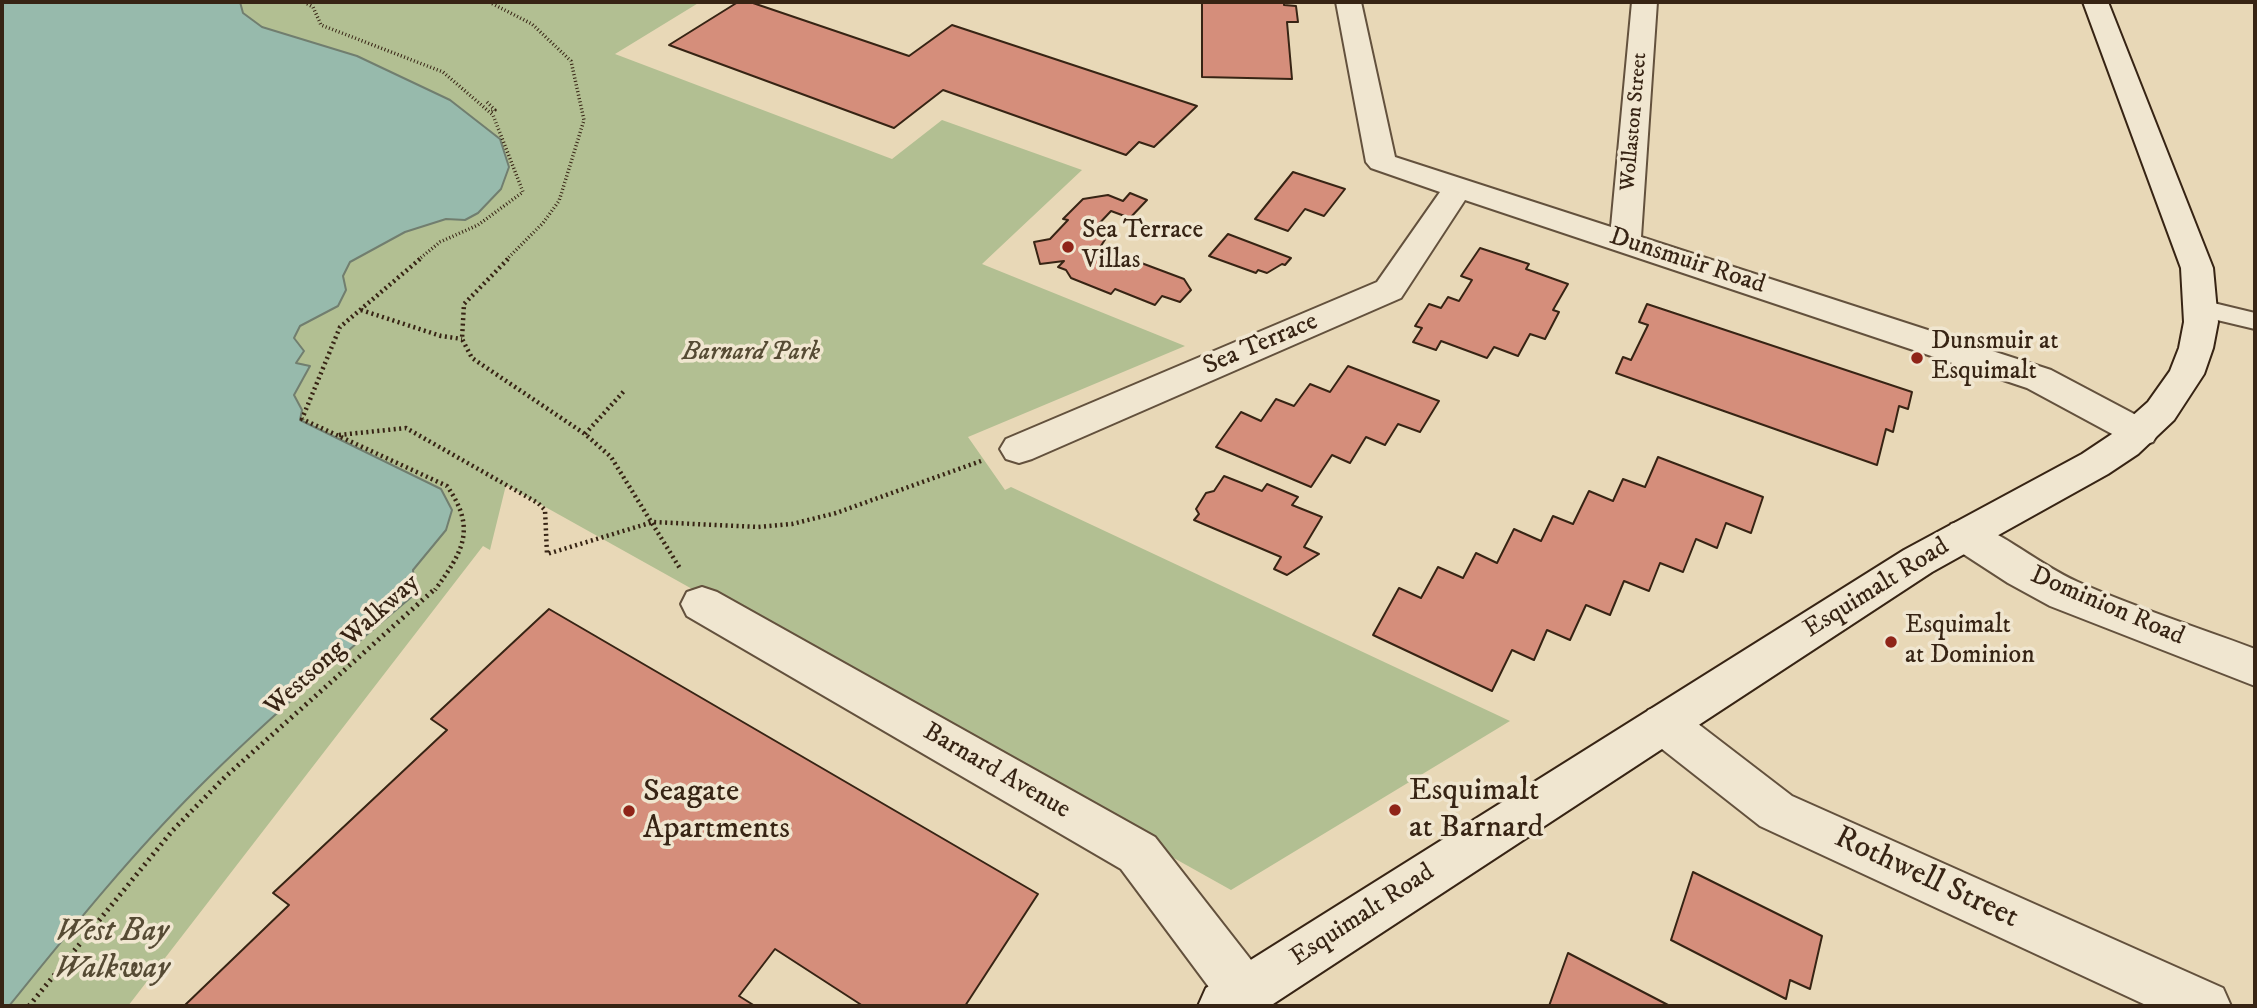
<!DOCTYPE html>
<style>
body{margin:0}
#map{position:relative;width:2257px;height:1008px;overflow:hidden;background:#e8d8b7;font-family:"IM FELL DW Pica",serif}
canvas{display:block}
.frame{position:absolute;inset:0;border:4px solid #372414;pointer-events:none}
</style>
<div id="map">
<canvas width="2257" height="1008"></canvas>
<div class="frame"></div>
</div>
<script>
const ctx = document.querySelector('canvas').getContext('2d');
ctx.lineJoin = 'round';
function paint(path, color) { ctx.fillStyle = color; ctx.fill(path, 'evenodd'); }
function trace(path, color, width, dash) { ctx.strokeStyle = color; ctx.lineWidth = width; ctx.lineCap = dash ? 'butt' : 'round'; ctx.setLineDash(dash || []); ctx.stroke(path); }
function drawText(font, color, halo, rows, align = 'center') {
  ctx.font = font + ' "IM FELL DW Pica",serif'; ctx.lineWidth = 7; ctx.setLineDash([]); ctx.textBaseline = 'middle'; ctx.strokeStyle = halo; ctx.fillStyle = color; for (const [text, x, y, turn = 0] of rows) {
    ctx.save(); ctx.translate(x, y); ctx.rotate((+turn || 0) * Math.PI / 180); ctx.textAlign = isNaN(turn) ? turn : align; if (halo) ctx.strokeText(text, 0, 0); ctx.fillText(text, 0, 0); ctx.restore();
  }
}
paint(new Path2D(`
 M240,2H700L615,54L892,159L942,120L1082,170L982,264L1185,346L968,437L1005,490L1011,487L1510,721L1231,890L506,485L490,550L483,546L128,1006H9C68,932 129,857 197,789C266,720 340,657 414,594L412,570L446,530L441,489L300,420L302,410L294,395L310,367L296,363L294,339L300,326L338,306L346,290L343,276L350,262L405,232L446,219L465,220L478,213L501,189L450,100L357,56L262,27L243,13Z`), '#b2bf92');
const water = new Path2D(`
 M2,2H240L243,13L262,27L357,56L450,100L500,139L509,167L501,189L478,213L465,220L446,219L405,232L350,262L343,276L346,290L338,306L300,326L294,338L304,351L296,363L310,366L294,395L302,410L300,420L441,489L452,510L446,530L413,570L415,594C340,657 266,720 197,789C129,857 69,932 9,1006H2Z`);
paint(water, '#97baac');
trace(water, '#717e6f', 2);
const building = new Path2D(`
 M738,2H750L909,56L952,25L1197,106L1154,147L1139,142L1126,155L943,90L894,128L669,45Z
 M1202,2H1284V5L1296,6L1298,22H1287L1292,79L1202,77Z
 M1293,172L1345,189L1324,216L1305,209L1288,231L1255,219Z
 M1130,193L1147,200L1130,218L1111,211L1094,229L1108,235L1097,252L1125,260L1128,258L1184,279L1191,290L1180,302L1162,296L1155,305L1115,289L1111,294L1071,278L1066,270L1058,267L1064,261L1040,264L1034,242L1050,239L1068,220L1063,219L1083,199L1108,195L1123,201Z
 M1228,234L1291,258L1285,265L1282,264L1267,273L1258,270L1256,273L1209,256Z
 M1480,248L1529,264L1526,269L1568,284L1553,310L1559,312L1545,339L1530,334L1518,356L1494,347L1487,358L1441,341L1436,350L1413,342L1422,328L1415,326L1429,304L1441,308L1448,297L1459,301L1472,280L1461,276Z
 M1647,304L1912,392L1908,409L1899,406L1893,432L1886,429L1877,465L1616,373L1623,357L1631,360L1648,325L1639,322Z
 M1348,366L1439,401L1420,432L1398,424L1385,445L1366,437L1350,463L1332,455L1311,487L1216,447L1241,412L1261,421L1276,399L1294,406L1310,384L1330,392Z
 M1658,457L1763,497L1751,533L1726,523L1717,548L1696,539L1683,572L1660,563L1649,591L1624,581L1610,615L1586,605L1570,640L1547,630L1534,660L1512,650L1492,691L1373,635L1399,588L1421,598L1438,567L1463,578L1476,553L1497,563L1514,529L1541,541L1553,516L1573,524L1589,491L1613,501L1623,479L1645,487Z
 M1224,476L1262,491L1267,484L1298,497L1292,505L1322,517L1304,547L1319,554L1287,575L1274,569L1281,557L1194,520L1199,514L1196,509L1206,493L1214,491Z
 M549,609L1038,894L965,1006H863L775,949L739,996L755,1006H184L289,905L273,893L447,730L431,719Z
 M1693,872L1822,936L1810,989L1790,980L1786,999L1671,940Z
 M1568,953L1670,1006H1549Z`);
paint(building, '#d58e7b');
trace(building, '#372414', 2);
const service = new Path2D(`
 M2201,300L2255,313V329L2192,314L2189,308L2192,302Z`);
const minor = new Path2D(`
 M1336,2H1361L1395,157L1611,227L1632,2H1657L1641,237L2051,370L2153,424L2158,433L2153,442L2140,446L2127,442L2027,388L1465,200L1401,298L1032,459L1019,463L1006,459L1000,449L1006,439L1377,282L1440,192L1371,168L1366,162Z
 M1965,520C2005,533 2039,565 2078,582C2136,608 2197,627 2255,649V686L2050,606L2008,583L1951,546L1945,535L1951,524Z
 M702,587L717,592L1155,837L1262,974L1270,992L1264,1006H1223L1121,869L687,616L681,604L687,592Z
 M1664,704L1680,710L1792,796L2223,988L2231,1006H2148L1760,826L1648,738L1642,724L1648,710Z`);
const secondary = new Path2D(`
 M2083,2H2108L2213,268L2218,322L2213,348L2204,374L2174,420L2138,454L2108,474L1932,572L1270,1006H1198L1206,988L1904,550L2082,454L2112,434L2148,402L2170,371L2179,348L2184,322L2181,268Z`);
trace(service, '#63513d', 4);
trace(minor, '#63513d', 4);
trace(secondary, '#372414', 4);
trace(new Path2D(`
 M304,2L313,7L321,25L443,72L493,115L523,192L478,225L440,242L418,260
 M489,2L532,24L571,61L584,120L559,201L543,223L506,260
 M487,102L495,110L490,112`), '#372414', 3.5, [1, 2.5]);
trace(new Path2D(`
 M420,259L340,327L302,419L447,486C477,529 463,551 435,590
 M508,259L464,304L462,339L472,358L585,434L611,457L681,570
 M361,310L441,336L462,339
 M585,434L625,390
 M339,435L406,428L538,503L545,510L547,554L653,522L758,527L792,524L836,513L981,461`), '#372414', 4.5, [2, 3.5]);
trace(new Path2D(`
 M29,1006L173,830L225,777L436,588`), '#372414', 5, [2, 4.5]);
paint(service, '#f0e6d0');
paint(minor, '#f0e6d0');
paint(secondary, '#f0e6d0');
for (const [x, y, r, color] of [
 [1068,247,7,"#8f2418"],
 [1917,358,7,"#8f2418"],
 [1891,642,7,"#8f2418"],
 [1395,810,7,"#8f2418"],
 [629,811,7,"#8f2418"]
]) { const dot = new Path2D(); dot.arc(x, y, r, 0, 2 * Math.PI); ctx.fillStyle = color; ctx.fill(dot); trace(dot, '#f0e6d0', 2.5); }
drawText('21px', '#372414', '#f0e6d0', [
 ["Wollaston Street",1635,122,-85]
]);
drawText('26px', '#372414', '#f0e6d0', [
 ["Sea Terrace",1082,232],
 ["Villas",1082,262],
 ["Dunsmuir at",1931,343],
 ["Esquimalt",1931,373],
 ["Esquimalt",1905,627],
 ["at Dominion",1905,657]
], 'left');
drawText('26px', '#372414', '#f0e6d0', [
 ["Dunsmuir Road",1687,262,18],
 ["Sea Terrace",1261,345,-23],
 ["Esquimalt Road",1877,589,-32],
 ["Dominion Road",2107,607,23],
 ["Westsong Walkway",343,646,-42],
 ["Barnard Avenue",996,772,30],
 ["Esquimalt Road",1363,916,-33]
]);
drawText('italic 26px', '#564b34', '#f0e6d0', [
 ["Barnard Park",751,354]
]);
drawText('32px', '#372414', '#f0e6d0', [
 ["Esquimalt",1409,792],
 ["at Barnard",1409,829],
 ["Seagate",643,793],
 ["Apartments",643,830]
], 'left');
drawText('32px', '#372414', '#f0e6d0', [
 ["Rothwell Street",1926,879,25]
]);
drawText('italic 32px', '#564b34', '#f0e6d0', [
 ["West Bay",112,933],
 ["Walkway",112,970]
]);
</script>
